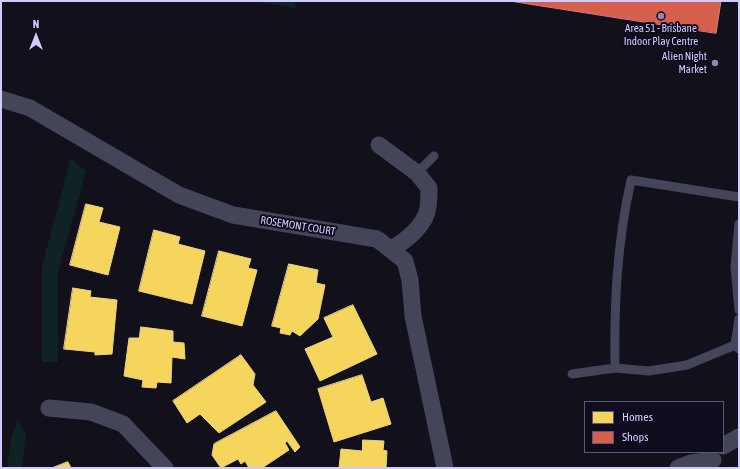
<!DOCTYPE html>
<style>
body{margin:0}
#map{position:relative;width:740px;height:469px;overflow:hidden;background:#12101a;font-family:"Asap Condensed",sans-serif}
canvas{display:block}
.frame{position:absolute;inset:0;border:2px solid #cfcbfc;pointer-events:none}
.legend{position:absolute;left:584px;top:401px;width:140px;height:52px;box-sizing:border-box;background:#0f0d1d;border:1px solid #5c5976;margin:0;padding:5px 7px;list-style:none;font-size:12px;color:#cfcbfc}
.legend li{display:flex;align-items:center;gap:8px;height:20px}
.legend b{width:20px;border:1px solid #5c5976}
.north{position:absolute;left:16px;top:16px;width:40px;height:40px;-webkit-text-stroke:3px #0f0d1d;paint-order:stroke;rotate:0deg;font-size:11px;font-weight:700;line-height:16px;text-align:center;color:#cfcbfc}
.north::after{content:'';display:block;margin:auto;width:14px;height:18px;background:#cfcbfc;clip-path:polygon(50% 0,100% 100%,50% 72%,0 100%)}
</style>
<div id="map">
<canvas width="740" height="469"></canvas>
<div class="frame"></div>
<ul class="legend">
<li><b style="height:11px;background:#f6d55c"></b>Homes</li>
<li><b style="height:11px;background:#d6604d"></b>Shops</li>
</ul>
<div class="north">N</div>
</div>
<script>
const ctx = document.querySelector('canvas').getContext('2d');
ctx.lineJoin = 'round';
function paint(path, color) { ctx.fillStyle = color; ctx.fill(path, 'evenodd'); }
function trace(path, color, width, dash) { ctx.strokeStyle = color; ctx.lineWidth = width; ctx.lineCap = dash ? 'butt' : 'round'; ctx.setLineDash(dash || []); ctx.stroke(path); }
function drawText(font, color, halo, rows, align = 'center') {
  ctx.font = font + ' "Asap Condensed",sans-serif'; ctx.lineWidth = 4; ctx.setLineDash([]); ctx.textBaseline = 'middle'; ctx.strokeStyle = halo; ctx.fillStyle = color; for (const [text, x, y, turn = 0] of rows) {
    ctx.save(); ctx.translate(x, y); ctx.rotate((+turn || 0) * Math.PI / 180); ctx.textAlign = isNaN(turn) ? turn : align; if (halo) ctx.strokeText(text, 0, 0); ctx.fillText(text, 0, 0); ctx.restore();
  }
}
paint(new Path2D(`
 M250,1H295L296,8Z
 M71,158L86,171L58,272V362H42V266Z
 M18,420L26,434L22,468H7L11,439Z`), '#102324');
const homes = new Path2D(`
 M86,204L103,208L99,222L120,227L108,275L70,265Z
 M154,230L180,237L178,244L205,251L192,304L139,291Z
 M219,251L251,259L248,268L257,270L242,326L202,316Z
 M289,264L318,270L316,283L325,285L318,319L300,336L292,331L290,335L280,333L281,328L272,326Z
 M73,288L91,291L90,297L117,300L112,354L95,355V352L64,349Z
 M353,305L377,354L320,381L305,349L333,337L324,318Z
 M141,327L173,331V342L184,343L185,359L172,357L171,383L157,382L156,388L142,387L143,380L124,376L129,338H139Z
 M241,355L255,374L253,385L266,402L219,433L200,414L187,423L173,401Z
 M362,375L371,402L383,398L391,424L334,442L318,389Z
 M276,411L300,447L295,452L287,441L285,443L289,450L262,468H249L245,461L241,464L238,459L221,468L212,455L214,444Z
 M363,440L384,441L383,450L387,451L386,468H339L341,449L362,451Z
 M68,462L71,468H52Z`);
paint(homes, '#f6d55c');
trace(homes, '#ead28c', 1);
const shops = new Path2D(`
 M510,1H721L716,33Z`);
paint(shops, '#d6604d');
trace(shops, '#d48082', 1);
trace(new Path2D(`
 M417,173L434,156
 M739,224L735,266L739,310
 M735,345L739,319
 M615,368C614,302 617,244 631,180L739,197
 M572,374L615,368L649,371L687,365L735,345L739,349`), '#45455a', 9);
trace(new Path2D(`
 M1,99L30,108L179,195L233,215L377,239L405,261L410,280L413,316L445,468
 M379,145L417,173L429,188C429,194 429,201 428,207C426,225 406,241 391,249
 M49,408L91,412L123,424L165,468
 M723,446L739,437
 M678,468L691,463L713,460`), '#45455a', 17);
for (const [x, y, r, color] of [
 [661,16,4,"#8d8aad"],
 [715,63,4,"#8d8aad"]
]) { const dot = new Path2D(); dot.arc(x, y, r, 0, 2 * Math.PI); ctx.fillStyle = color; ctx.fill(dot); trace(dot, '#0f0d1d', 1.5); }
drawText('11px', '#cfcbfc', '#0f0d1d', [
 ["Area 51 - Brisbane",661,29],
 ["Indoor Play Centre",661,42],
 ["Alien Night",707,57,"right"],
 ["Market",707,70,"right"]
]);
drawText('11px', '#cfcbfc', '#0f0d1d', [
 ["ROSEMONT COURT",298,226,9]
]);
</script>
